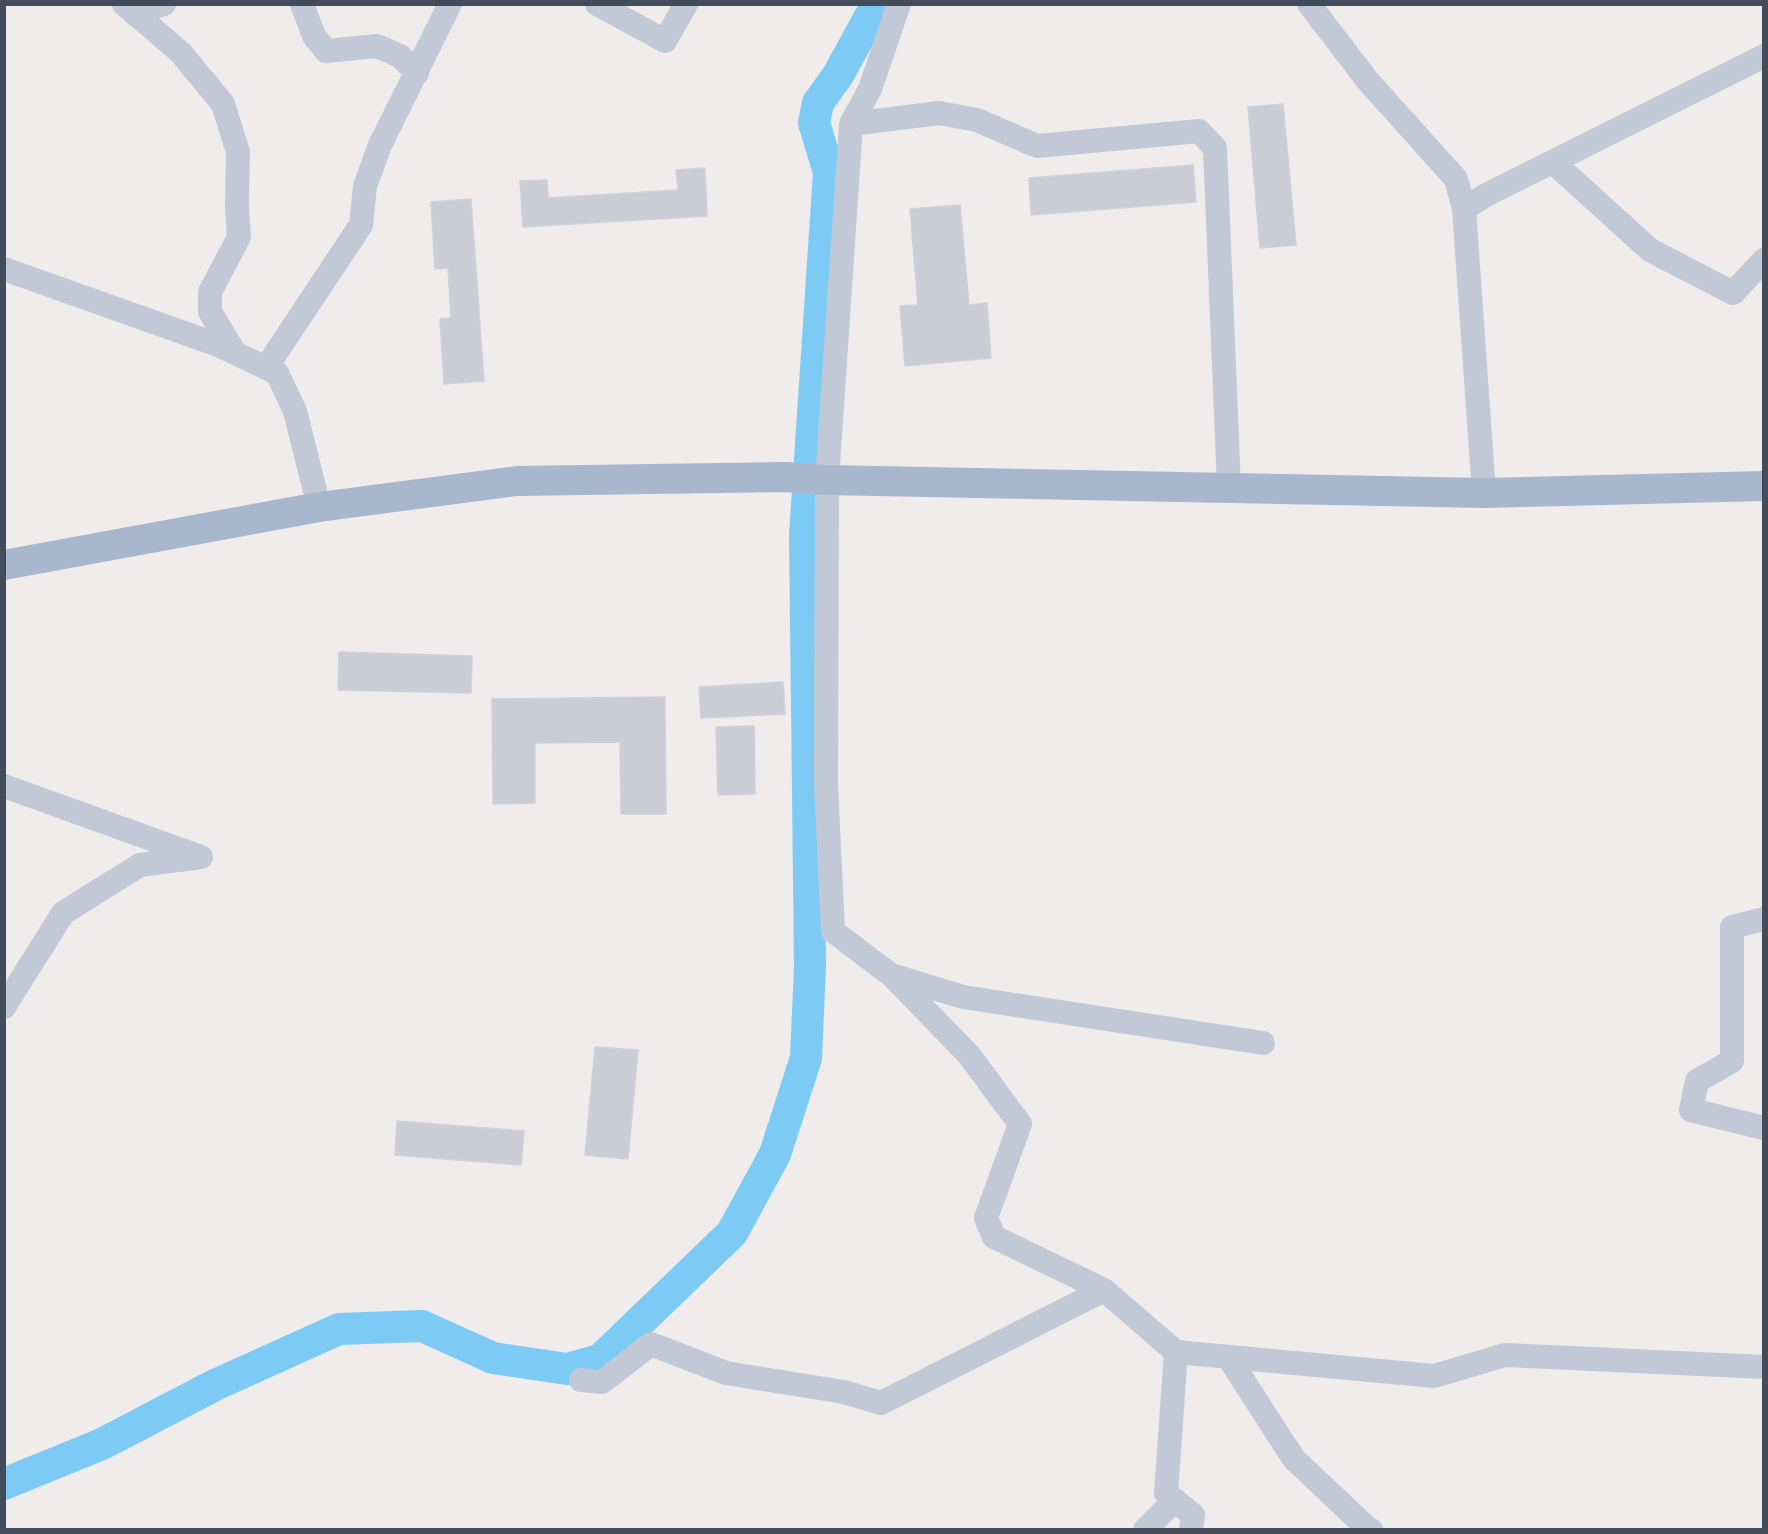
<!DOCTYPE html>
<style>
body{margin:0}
#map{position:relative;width:1768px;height:1534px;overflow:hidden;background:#efeceb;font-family:"Golos Text",sans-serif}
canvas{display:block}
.frame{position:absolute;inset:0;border:6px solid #434c5b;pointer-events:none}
</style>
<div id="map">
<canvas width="1768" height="1534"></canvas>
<div class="frame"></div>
</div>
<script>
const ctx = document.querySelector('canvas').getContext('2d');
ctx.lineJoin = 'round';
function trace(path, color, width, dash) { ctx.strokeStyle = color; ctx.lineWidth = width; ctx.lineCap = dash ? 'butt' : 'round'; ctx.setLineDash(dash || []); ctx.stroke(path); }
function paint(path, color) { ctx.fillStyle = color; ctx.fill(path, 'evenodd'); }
trace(new Path2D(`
 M4,1484L102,1444L215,1385L339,1329L422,1326L493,1358L567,1369L600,1360L732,1233L775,1154L806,1058L810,966L805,535L829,172L814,123L818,103L838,75L877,4`), '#7dcbf4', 32);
const building = new Path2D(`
 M1283,104L1296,245L1260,248L1248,107Z
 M1193,165L1196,202L1031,215L1029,178Z
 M705,168L707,216L523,227L520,181L547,180L548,198L678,190L676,170Z
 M471,199L484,381L444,384L440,319L451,318L448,268L435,269L431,202Z
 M960,205L969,305L987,303L991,358L905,366L900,306L918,305L910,209Z
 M339,652L472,656L471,693L338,690Z
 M783,682L785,714L701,718L699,687Z
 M665,697L666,814H621L620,742L535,743V803L493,804L492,699Z
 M754,726L755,794L718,795L716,727Z
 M595,1047L638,1050L628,1159L585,1155Z
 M397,1121L524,1131L521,1165L395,1155Z`);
paint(building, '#cacdd5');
trace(building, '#cfd1d9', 1.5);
trace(new Path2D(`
 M124,4L181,53L223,104L238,152L237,207L239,237L210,292V312L235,353
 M302,4L314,36L326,51L377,46L400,56L417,73
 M597,4L665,41L686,4
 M899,4L870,89L851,124L827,480L826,784L833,931L891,975L963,997L1263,1043
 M1309,4L1368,81L1456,179L1464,209L1484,493
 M135,14L164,4
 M851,124L939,113L977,120L1037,146L1199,131L1215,148L1229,488
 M1553,162L1650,250L1733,293L1764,260
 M1464,209L1486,195L1764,56
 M4,269L218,345L277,373L295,411L319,507
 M266,368L361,225L365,186L380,145L450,4
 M4,786L201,857L140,865L63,913L4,1007
 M1764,919L1732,927V1061L1697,1081L1691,1110L1764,1128
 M894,978L969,1055L1020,1124L986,1218L994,1237L1104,1290L1176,1352L1434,1376L1505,1355L1764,1367
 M1176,1352L1166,1493L1193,1515L1191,1530
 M1228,1357L1294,1459L1366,1527L1371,1530
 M581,1380L602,1382L651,1344L726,1373L844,1392L881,1403L1104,1290
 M1145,1530L1175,1500`), '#c0c9d5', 24);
trace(new Path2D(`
 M4,565L319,507L517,481L786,477L825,480L1484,493L1764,486`), '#a8b6ce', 30);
</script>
